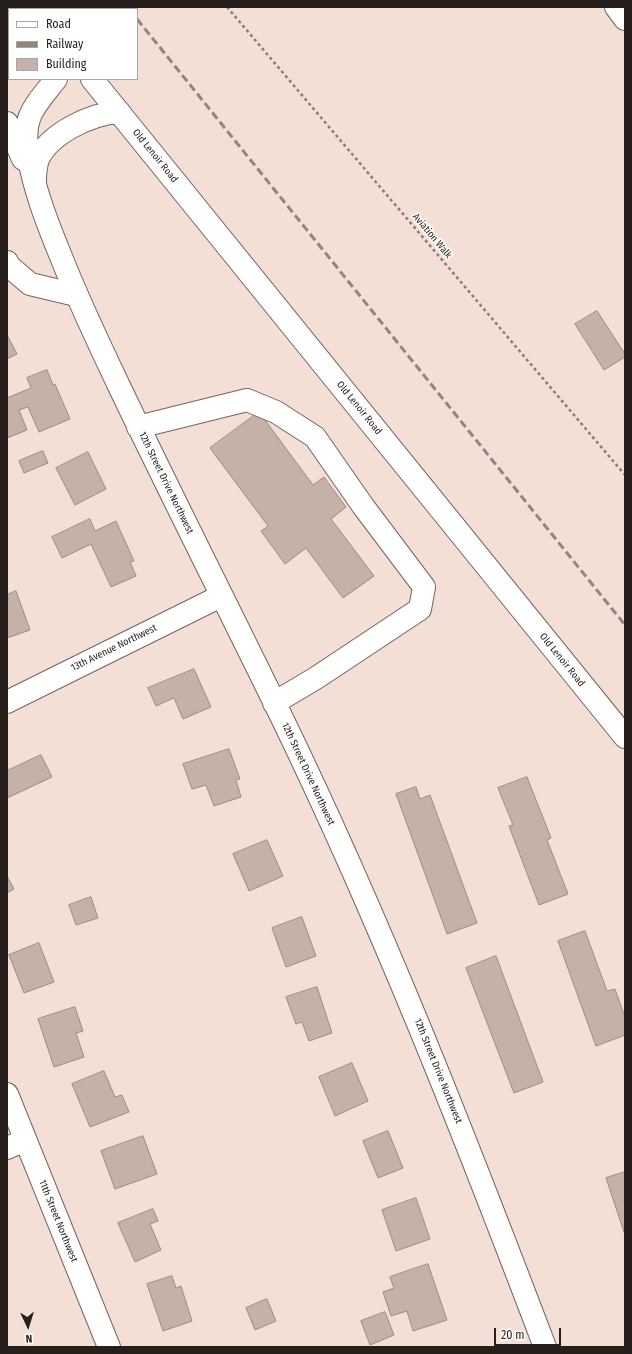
<!DOCTYPE html>
<style>
body{margin:0}
#map{position:relative;width:632px;height:1354px;overflow:hidden;background:#f4dfd7;font-family:"Fira Sans Condensed",sans-serif}
canvas{display:block}
.frame{position:absolute;inset:0;border:8px solid #261f1c;pointer-events:none}
.legend{position:absolute;left:8px;top:8px;width:130px;height:72px;box-sizing:border-box;background:#fff;border:1px solid #a8a5a4;margin:0;padding:5px 7px;list-style:none;font-size:12px;color:#261f1c}
.legend li{display:flex;align-items:center;gap:8px;height:20px}
.legend b{width:20px;border:1px solid #a8a5a4}
.north{position:absolute;left:8px;top:1306px;width:40px;height:40px;-webkit-text-stroke:3px #fff;paint-order:stroke;rotate:176deg;font-size:11px;font-weight:700;line-height:16px;text-align:center;color:#261f1c}
.north::after{content:'';display:block;margin:auto;width:14px;height:18px;background:#261f1c;clip-path:polygon(50% 0,100% 100%,50% 72%,0 100%)}
.scale{position:absolute;left:494px;top:1328px;width:67px;height:18px;box-sizing:border-box;border:2px solid #261f1c;border-top:0;padding-left:5px;font-size:12px;line-height:14px;white-space:nowrap;color:#261f1c;-webkit-text-stroke:3px #fff;paint-order:stroke}
</style>
<div id="map">
<canvas width="632" height="1354"></canvas>
<div class="frame"></div>
<ul class="legend">
<li><b style="height:5px;background:#fff"></b>Road</li>
<li><b style="height:5px;background:#92847e"></b>Railway</li>
<li><b style="height:11px;background:#c6b1a9"></b>Building</li>
</ul>
<div class="north">N</div>
<div class="scale">20 m</div>
</div>
<script>
const ctx = document.querySelector('canvas').getContext('2d');
ctx.lineJoin = 'round';
function paint(path, color) { ctx.fillStyle = color; ctx.fill(path, 'evenodd'); }
function trace(path, color, width, dash) { ctx.strokeStyle = color; ctx.lineWidth = width; ctx.lineCap = dash ? 'butt' : 'round'; ctx.setLineDash(dash || []); ctx.stroke(path); }
function drawText(font, color, halo, rows, align = 'center') {
  ctx.font = font + ' "Fira Sans Condensed",sans-serif'; ctx.lineWidth = 3; ctx.setLineDash([]); ctx.textBaseline = 'middle'; ctx.strokeStyle = halo; ctx.fillStyle = color; for (const [text, x, y, turn = 0] of rows) {
    ctx.save(); ctx.translate(x, y); ctx.rotate((+turn || 0) * Math.PI / 180); ctx.textAlign = isNaN(turn) ? turn : align; if (halo) ctx.strokeText(text, 0, 0); ctx.fillText(text, 0, 0); ctx.restore();
  }
}
const building = new Path2D(`
 M597,311L625,354V357L604,370L575,324Z
 M7,335L17,354L7,359Z
 M47,370L53,385L55,384L70,419L39,432L28,407L19,410L27,430L7,438V398L31,388L27,378Z
 M259,412L313,485L324,477L346,507L331,519L374,576L343,598L306,548L285,564L261,531L268,526L210,448Z
 M43,451L48,463L24,473L19,461Z
 M88,452L106,489L75,505L56,468Z
 M90,519L95,531L116,521L134,561L130,562L136,576L111,587L91,544L62,558L52,537Z
 M16,591L30,630L7,638V595Z
 M194,669L211,707L183,719L174,698L156,706L148,688Z
 M229,749L240,779L236,780L241,797L214,806L206,785L192,789L183,764Z
 M41,755L52,777L7,798V771Z
 M527,777L551,838L547,840L568,894L539,905L509,826L513,825L498,788Z
 M416,787L420,799L430,795L477,923L447,934L396,794Z
 M267,840L283,876L249,891L233,854Z
 M7,876L14,889L7,893Z
 M91,897L98,918L76,925L69,905Z
 M302,917L316,956L286,967L272,928Z
 M585,931L607,991L615,989L625,1017V1035L596,1046L558,941Z
 M39,943L54,982L24,993L9,955Z
 M496,956L543,1082L514,1093L466,968Z
 M317,987L332,1033L309,1041L302,1022L296,1024L286,997Z
 M75,1007L83,1031L76,1033L84,1057L54,1067L38,1019Z
 M352,1063L368,1101L335,1116L319,1077Z
 M104,1071L115,1097L122,1095L129,1112L90,1127L72,1084Z
 M388,1131L403,1168L378,1178L363,1141Z
 M143,1136L157,1174L115,1189L101,1151Z
 M625,1172V1235L606,1178Z
 M416,1198L430,1239L396,1251L382,1210Z
 M153,1209L158,1221L150,1224L161,1250L135,1262L118,1223Z
 M428,1264L447,1320L413,1331L407,1311L391,1316L383,1292L394,1288L390,1277Z
 M172,1276L176,1288L181,1286L192,1321L163,1331L147,1284Z
 M267,1299L276,1321L255,1330L246,1308Z
 M385,1312L394,1335L370,1345L361,1321Z`);
paint(building, '#c6b1a9');
trace(building, '#9d8a82', 1);
const minor = new Path2D(`
 M56,79C35,106 21,117 28,153C34,190 48,225 62,259C79,302 99,344 119,386C172,497 228,607 282,718C381,922 464,1134 545,1347
 M7,123L23,159
 M35,181C35,175 36,165 38,159C50,133 91,114 119,112
 M7,262L10,267L30,284L76,295
 M138,427L247,400L276,412L315,437L363,506L424,587L420,609L316,678L274,703
 M7,702L221,596
 M7,1094L109,1347
 M7,1148L25,1140`);
const major = new Path2D(`
 M37,7L38,9
 M92,79L625,737`);
const highway = new Path2D(`
 M616,7L625,19`);
trace(minor, '#75635c', 24);
trace(major, '#75635c', 24);
trace(highway, '#75635c', 24);
trace(new Path2D(`
 M227,7L625,475`), '#8a7d77', 2.5, [3, 3]);
trace(minor, '#fff', 22);
trace(major, '#fff', 22);
trace(highway, '#fff', 22);
trace(new Path2D(`
 M128,7L129,9
 M137,19L625,625`), '#92847e', 3, [8, 4]);
drawText('10px', '#261f1c', '#fff', [
 ["Old Lenoir Road",155,156,51],
 ["Aviation Walk",432,236,50],
 ["Old Lenoir Road",359,408,51],
 ["12th Street Drive Northwest",166,483,64],
 ["13th Avenue Northwest",114,648,-26],
 ["Old Lenoir Road",562,660,51],
 ["12th Street Drive Northwest",308,774,65],
 ["12th Street Drive Northwest",438,1071,68],
 ["11th Street Northwest",58,1221,68]
]);
</script>
